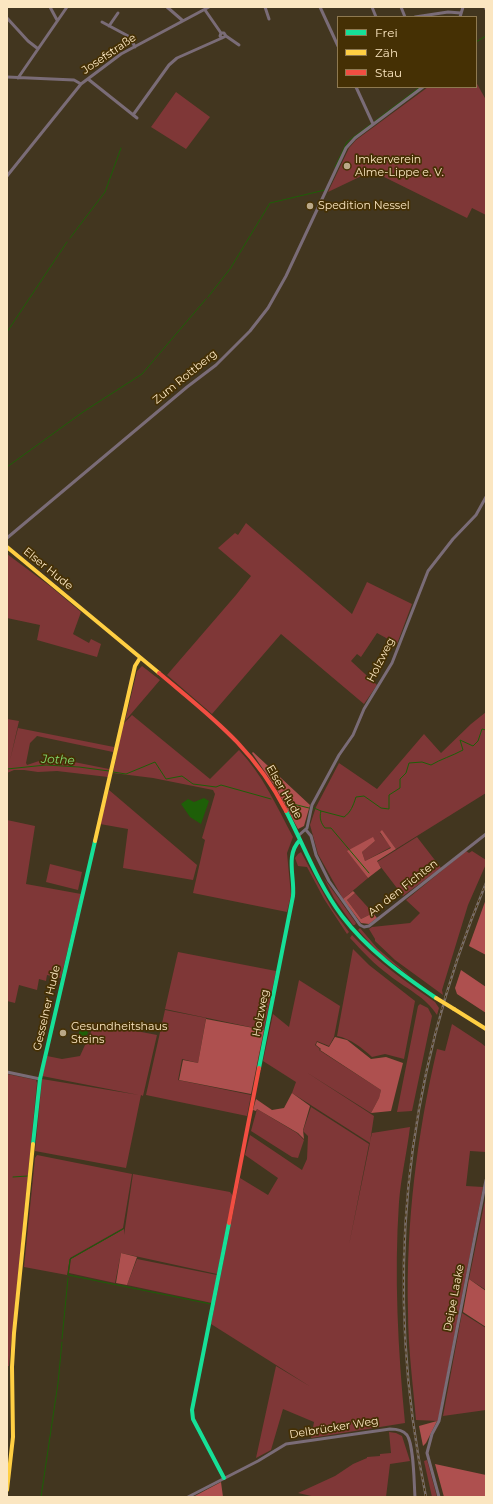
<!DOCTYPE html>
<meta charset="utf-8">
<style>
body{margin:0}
#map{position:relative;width:493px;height:1504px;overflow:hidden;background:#42361f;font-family:Montserrat,sans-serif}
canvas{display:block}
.frame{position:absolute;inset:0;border:8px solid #fbe6c1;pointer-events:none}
.legend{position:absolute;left:337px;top:16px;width:140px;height:72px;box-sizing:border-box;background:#453004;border:1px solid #8e7950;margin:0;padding:5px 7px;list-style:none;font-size:12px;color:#fbe6c1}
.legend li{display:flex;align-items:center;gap:8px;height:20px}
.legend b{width:20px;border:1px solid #8e7950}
</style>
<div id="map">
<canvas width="493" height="1504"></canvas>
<div class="frame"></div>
<ul class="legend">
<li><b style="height:5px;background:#16e098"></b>Frei</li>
<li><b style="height:5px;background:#ffcf43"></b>Zäh</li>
<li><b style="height:5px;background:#f24e42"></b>Stau</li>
</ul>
</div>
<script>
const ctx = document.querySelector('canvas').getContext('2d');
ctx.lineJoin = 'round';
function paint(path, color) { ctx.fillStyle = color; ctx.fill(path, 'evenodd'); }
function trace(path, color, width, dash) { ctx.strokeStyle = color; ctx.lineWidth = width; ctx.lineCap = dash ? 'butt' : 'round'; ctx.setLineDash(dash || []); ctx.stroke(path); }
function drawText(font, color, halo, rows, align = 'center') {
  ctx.font = font + ' Montserrat,sans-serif'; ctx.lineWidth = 3.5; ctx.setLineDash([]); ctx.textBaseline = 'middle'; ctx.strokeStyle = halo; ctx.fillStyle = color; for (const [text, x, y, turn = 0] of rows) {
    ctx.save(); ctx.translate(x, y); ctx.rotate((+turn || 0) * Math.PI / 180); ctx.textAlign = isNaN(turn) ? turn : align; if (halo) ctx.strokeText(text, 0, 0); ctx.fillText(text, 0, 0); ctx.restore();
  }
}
paint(new Path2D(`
 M476,82L486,100V215L472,208L467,218L372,171L328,192L349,148L356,140L428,87H476Z
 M176,92L210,117L186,149L151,127Z
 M246,523L352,614L367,582L412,604L397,644L377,633L361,657L357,654L351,661L377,685L364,704L281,634L212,714L167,675L236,595L251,576L218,548L235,533L238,535Z
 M7,554L50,586L81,612L73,634L89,643L91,639L101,644L97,657L37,640L40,625L7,618Z
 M142,666L160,680L125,721L137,671Z
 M486,712V793L396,849L382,831L380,833L391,847L365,861L362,852L375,841L348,851L368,878L343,899L318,854L310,825L316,807L339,763L377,789L424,734L441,753L471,724Z
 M132,715L210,779L239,750C263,775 277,807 293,837L287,853L291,895L287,912L193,893L205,840L202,838L215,794L213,790L153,778L113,773L123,724Z
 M7,719L19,721L10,760L18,728L114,747L113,752L37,736L30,743L26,763L27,765L39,761H69L109,769L108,777L57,771L38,772L24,770H14L7,773Z
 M109,790L197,865L193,880L123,868L128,829L100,824Z
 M7,820L35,826L26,884L81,894L61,978L47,975L46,981L39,979L37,990L19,985L15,1003L7,1001Z
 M417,837L441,868L403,896L377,862Z
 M466,851L469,853L472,851L486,860V864L468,905L442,990L443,995L395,960L375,941V939L369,929L372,927L410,923L420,913L406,900Z
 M301,852L332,909L349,932L347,934L324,899L307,867L298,866L295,858L298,854Z
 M50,864L82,872L78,890L46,882Z
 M324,878L356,923L355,925H353L334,898Z
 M355,893L373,913L361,919L347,900Z
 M360,928L377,948L411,977L380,954L358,930Z
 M352,935C377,962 405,981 435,1002L439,1008L437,1015C426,997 405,988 389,975C374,964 362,951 350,938Z
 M353,949L369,965L415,1001L404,1059L385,1054L372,1057C361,1047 351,1039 337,1036Z
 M178,952L276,971L264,1030L165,1009Z
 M299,980L340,1006L334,1037L329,1046L317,1041L315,1045L320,1049L319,1050L381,1090L379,1098L371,1113L306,1072L374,1116L370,1142L372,1133L410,1127C407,1152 401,1177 399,1202C394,1275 398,1350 405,1423L311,1438L314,1422L283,1409L271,1450L256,1458L276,1366L311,1387L211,1324L240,1178L268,1195L278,1178L245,1155L250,1135L302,1170L307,1159L308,1136L303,1131L311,1107L369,1144L349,1245L370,1143L292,1093L296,1082L263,1061L273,1014L289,1027Z
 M420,1004L428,1008L432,1016L412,1111L397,1112L418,1006Z
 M165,1010L206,1018L198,1063L182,1059L178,1080L251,1095L247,1116L146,1095Z
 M95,1023L157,1035L143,1096L141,1095L126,1168L35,1151L42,1079L139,1095L42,1076L47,1056L62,1059L80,1056Z
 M452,1024L481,1043L486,1047V1152L470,1151L466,1186L483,1187L438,1421L416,1420C413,1384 408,1348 408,1311C406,1223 417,1135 437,1049L445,1051Z
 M7,1074L36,1080L37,1083L9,1366H7Z
 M257,1109L297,1133L304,1140L298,1158L292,1157L251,1131Z
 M37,1155L132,1174L123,1228L70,1258L67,1275L24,1267L35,1158Z
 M133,1174L230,1192L233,1196L217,1274L121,1253L115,1283L69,1273L71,1259L124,1229V1235Z
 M486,1195V1290L469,1279Z
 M137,1259L217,1275L212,1303L127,1285Z
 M462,1313L486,1328V1410L443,1416Z
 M389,1432L396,1433L402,1436L410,1461L390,1464L386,1497H316L298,1493L335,1476L353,1464L367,1458V1457L380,1456V1454L391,1453Z
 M427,1460L437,1497H432L424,1461Z`), '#7f3737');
paint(new Path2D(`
 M253,752L310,805L304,826L298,829L276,788L252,753Z
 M382,830L396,849L377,861L381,868L368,878L347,851L373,837L375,841L362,852L365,861L391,848L380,832Z
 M353,891L355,893L347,900L361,919L373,913L377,918L369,924L361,923L343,899Z
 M486,899V955L469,946Z
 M461,970L486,987V1013L457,994L455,988Z
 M206,1019L264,1030L251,1094L179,1080L183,1060L198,1063Z
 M335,1037L347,1040L371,1059L386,1057L403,1063L391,1111L371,1113L379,1098L381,1090L320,1050L321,1049L316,1045L317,1042L329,1047Z
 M292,1093L310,1106L303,1130L304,1139L298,1133L257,1109L256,1111L253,1110L256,1099L272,1110L284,1108Z
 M121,1253L137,1257L127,1285L116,1283Z
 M469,1279L486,1291V1327L463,1312Z
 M437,1421L426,1443L423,1446L419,1426Z
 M435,1464L486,1475V1497H444Z
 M221,1482L223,1497H193Z`), '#ae504f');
paint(new Path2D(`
 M204,798L209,801L201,824L190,817L181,804L188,799L194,802Z
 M84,1025L88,1026C90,1030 87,1037 83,1039L78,1036L81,1027Z`), '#1e5f08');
trace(new Path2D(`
 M476,42L486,36
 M375,121L420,87
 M335,167L347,142L371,124
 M70,238L105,192L121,148
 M208,297L230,269L270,203L325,190
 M7,332L67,242
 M7,467L83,412L142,374L206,299
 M7,769L46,765L79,767L109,771
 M113,772L126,774L155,762L166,779L182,776L193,784L216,787L221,785L271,799
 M289,803L309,808
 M314,808L321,811C319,818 321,823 325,828H331L369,873
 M321,811L344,817C351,812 353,806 356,797L364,796L381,808L389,809V795L400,788V779L406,773L409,763L422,762L431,765C441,759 452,756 463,750L460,740L473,746L478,741L482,729L486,730
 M13,1177L28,1176
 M123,1229L70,1259L68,1275L211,1304
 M62,1339L68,1278
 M41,1497L58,1383L62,1342`), '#1e5f08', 1);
trace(new Path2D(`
 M50,7L57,20
 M167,7L182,20
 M265,7L269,19
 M320,7L338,46
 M372,7L376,17
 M401,7L405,17
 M485,7L486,9
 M205,10L221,33L220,36L222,38L226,36L224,33H221
 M415,17L448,12L461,13
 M460,17L463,7
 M7,18L28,41L37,48
 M102,22L130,37L135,47
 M109,26L118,13
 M226,36L239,45
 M7,77L74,80L81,84
 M18,78L67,7
 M88,79L137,118
 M356,87L373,124
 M133,115L169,65L177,58L222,38
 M7,176L81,84L121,54L209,7
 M7,538L187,387L216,365L250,331L268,308L286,276L346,148L355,138L423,87
 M306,830L311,836L316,855L329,881L360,925L364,927L369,926L486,834
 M298,836L307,828L312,805L339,755L353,735L364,709L392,663L428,571L453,539L476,515L486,497
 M7,1072L40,1079
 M188,1497L258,1461L286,1444L390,1429C395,1429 403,1430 407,1435C414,1445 414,1484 415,1497
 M439,1497L427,1453L432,1434L439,1421L486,1180`), '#7a6c77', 3);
trace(new Path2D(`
 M286,811C304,846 318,884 342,916C368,950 401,974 436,998
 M259,1068L293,896C295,877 285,855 300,840
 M33,1144L40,1079L95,841
 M224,1478L193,1419L192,1410L229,1223`), '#16e098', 4);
trace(new Path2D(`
 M7,547L159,673
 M95,841L135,666L140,658
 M454,1009L486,1029
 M7,1490L13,1437L12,1367L14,1333L33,1144`), '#ffcf43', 4);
trace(new Path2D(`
 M159,673C211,717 253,747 286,811
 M229,1223L259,1068`), '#f24e42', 4);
const rail = new Path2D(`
 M426,1497C382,1285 403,1082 486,883`);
trace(rail, '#786c66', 2.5);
trace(rail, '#453004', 1, [3]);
trace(new Path2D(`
 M436,998L454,1009`), '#ffcf43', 4);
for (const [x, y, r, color] of [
 [347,166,4,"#baa888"],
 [310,206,4,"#baa888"],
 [63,1033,4,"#baa888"]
]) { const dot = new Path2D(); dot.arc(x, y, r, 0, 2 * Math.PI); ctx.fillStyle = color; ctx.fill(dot); trace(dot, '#453004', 1.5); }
drawText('11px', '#fbe6c1', '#453004', [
 ["Josefstraße",109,54,-34],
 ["Zum Rottberg",185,377,-39],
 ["Elser Hude",48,569,39],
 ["Holzweg",381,660,-63],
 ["Elser Hude",284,792,60],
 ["An den Fichten",403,888,-38],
 ["Gesselner Hude",47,1008,-77],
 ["Holzweg",261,1013,-79],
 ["Deipe Laake",454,1298,-79],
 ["Delbrücker Weg",334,1428,-9]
]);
drawText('11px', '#fbe6c1', '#453004', [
 ["Imkerverein",355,160],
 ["Alme-Lippe e. V.",355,173],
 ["Spedition Nessel",318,206],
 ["Gesundheitshaus",71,1027],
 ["Steins",71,1040]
], 'left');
drawText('italic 12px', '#81db6f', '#453004', [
 ["Jothe",58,760,3]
]);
</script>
